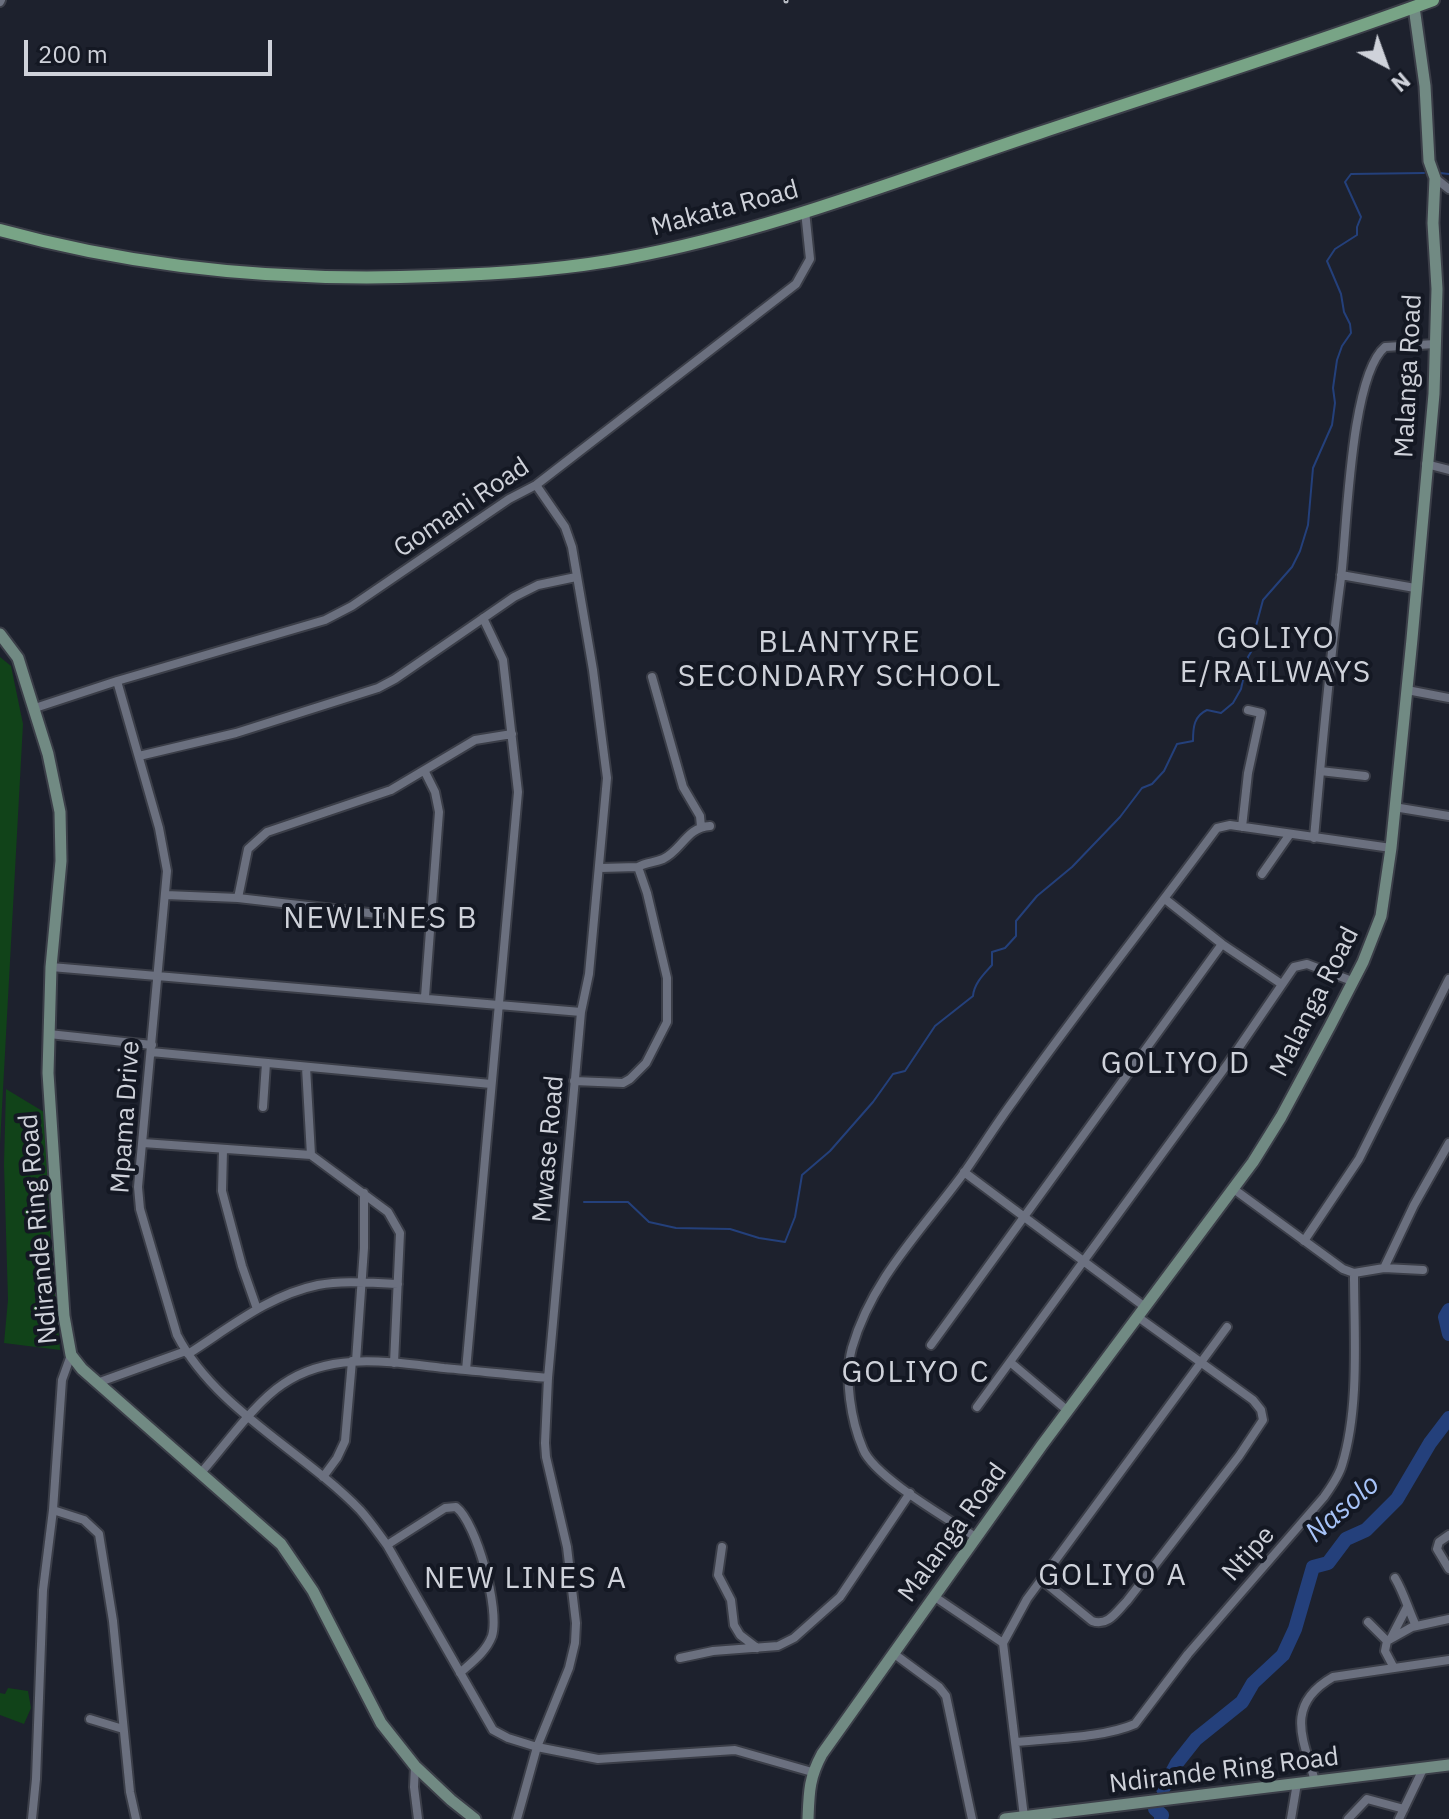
<!DOCTYPE html>
<style>
body{margin:0}
#map{position:relative;width:1449px;height:1819px;overflow:hidden;background:#1d212d;font-family:"IBM Plex Sans",sans-serif}
canvas{display:block}
.north{position:absolute;left:1345px;top:24px;width:80px;height:80px;-webkit-text-stroke:6px #141823;paint-order:stroke;rotate:139deg;font-size:22px;font-weight:700;line-height:32px;text-align:center;color:#cfd2da}
.north::after{content:'';display:block;margin:auto;width:28px;height:36px;background:#cfd2da;clip-path:polygon(50% 0,100% 100%,50% 72%,0 100%)}
.scale{position:absolute;left:24px;top:40px;width:248px;height:36px;box-sizing:border-box;border:4px solid #cfd2da;border-top:0;padding-left:10px;font-size:24px;line-height:28px;white-space:nowrap;color:#cfd2da;-webkit-text-stroke:6px #141823;paint-order:stroke}
</style>
<div id="map">
<canvas width="1449" height="1819"></canvas>
<div class="north">N</div>
<div class="scale">200 m</div>
</div>
<script>
const ctx = document.querySelector('canvas').getContext('2d');
ctx.lineJoin = 'round';
function paint(path, color) { ctx.fillStyle = color; ctx.fill(path, 'evenodd'); }
function trace(path, color, width, dash) { ctx.strokeStyle = color; ctx.lineWidth = width; ctx.lineCap = dash ? 'butt' : 'round'; ctx.setLineDash(dash || []); ctx.stroke(path); }
function drawText(font, color, halo, rows, align = 'center') {
  ctx.font = font + ' "IBM Plex Sans",sans-serif'; ctx.lineWidth = 8; ctx.setLineDash([]); ctx.textBaseline = 'middle'; ctx.strokeStyle = halo; ctx.fillStyle = color; for (const [text, x, y, turn = 0] of rows) {
    ctx.save(); ctx.translate(x, y); ctx.rotate((+turn || 0) * Math.PI / 180); ctx.textAlign = isNaN(turn) ? turn : align; if (halo) ctx.strokeText(text, 0, 0); ctx.fillText(text, 0, 0); ctx.restore();
  }
}
paint(new Path2D(`
 M0,657L11,666L23,724L0,1144Z
 M6,1089L44,1112L50,1230L60,1350L4,1343L8,1300L4,1164Z
 M8,1688L28,1691L31,1708L24,1724L0,1715V1693L5,1694Z`), '#114319');
trace(new Path2D(`
 M1440,173L1449,174
 M584,1202H628L649,1222L676,1228L730,1229L759,1238L785,1242L795,1217L802,1175L830,1151L873,1102L893,1074L905,1071L935,1026L973,996C974,983 985,973 992,965V952L1005,948L1016,936V921L1037,896L1072,867L1120,817L1142,788L1152,784L1164,771L1177,744L1193,741C1193,727 1194,716 1207,710L1221,713L1233,703L1241,689L1248,657L1257,642L1256,626L1263,600L1292,567L1300,551L1308,525L1313,468L1332,425L1335,403L1333,388L1337,360L1342,346L1351,333L1350,324L1344,312L1341,294L1327,261L1335,249L1357,235V227L1361,217L1345,182L1351,174L1424,173
 M1162,1791L1163,1789`), '#24407b', 2);
trace(new Path2D(`
 M1449,1310L1445,1317L1449,1334
 M1163,1789L1177,1763L1196,1739L1242,1702L1253,1683L1283,1655L1295,1629L1313,1567L1328,1563L1346,1539L1366,1530L1397,1499L1430,1443L1449,1418
 M1155,1809L1162,1815L1161,1819`), '#24407b', 14);
const street = new Path2D(`
 M0,2L1,0
 M1435,178L1449,189
 M1426,464L1449,470
 M1341,575L1415,588
 M652,677L683,787L700,816L701,827
 M117,681L159,828L167,871L138,1187L140,1209L177,1335C215,1409 303,1451 360,1510C370,1521 378,1533 387,1545L493,1730L508,1738L537,1747L598,1759L735,1750L812,1772
 M1407,690L1449,698
 M35,708L117,681L325,620L352,606L509,499L536,485L796,284L810,259L805,211
 M139,756L236,733L378,688L395,679L514,597L538,585L576,577
 M1320,771L1365,776
 M425,772L435,792L439,812L425,997
 M1394,807L1449,816
 M1242,827L1248,773L1261,713L1248,710
 M1314,838C1322,751 1329,664 1341,578C1347,531 1350,376 1385,347L1435,344
 M638,867C646,862 654,863 663,859C681,851 687,827 710,826
 M1262,874L1290,834
 M166,895L238,898L430,920
 M238,898L248,849L267,832L391,790L475,740L512,734
 M1165,899L1222,944L1280,983
 M51,967L581,1012
 M49,1034L152,1045
 M151,1052L491,1084
 M306,1067L311,1155
 M574,1081L623,1083L630,1079L646,1063L667,1022V978L647,893L638,867L600,868
 M263,1107L266,1063
 M143,1143L311,1155L388,1212L400,1233L394,1363
 M223,1150L222,1191L242,1266L257,1309
 M964,1172L1145,1307
 M1235,1190L1343,1269L1354,1273L1384,1268L1423,1270
 M1304,1241L1359,1159L1449,979
 M1384,1268L1414,1205L1449,1143
 M931,1345L1222,944
 M188,1354C229,1328 269,1295 318,1285C344,1280 372,1283 398,1284
 M356,1361L364,1248V1193
 M1010,1362L1068,1411
 M466,1370L518,792L503,660L483,618
 M97,1383L186,1351
 M977,1407L1229,1062L1294,967L1307,964L1352,981
 M200,1474C224,1447 254,1403 283,1384C331,1351 390,1362 444,1368C479,1371 513,1375 548,1378
 M323,1477L337,1458L345,1441L352,1361
 M53,1510L84,1520L99,1534L113,1621L130,1792L136,1819
 M1449,1535L1439,1542L1437,1549L1449,1569
 M977,1538C950,1520 874,1477 863,1449C851,1421 844,1378 852,1348C872,1278 924,1228 966,1170C982,1147 997,1123 1014,1100C1079,1008 1150,919 1217,828L1230,825L1391,848
 M387,1545L445,1508L456,1507C477,1523 500,1610 492,1636C486,1652 472,1662 460,1673
 M722,1547L718,1575L731,1600L734,1625L740,1635L757,1648
 M1395,1578C1404,1593 1408,1609 1416,1626
 M1043,1581L1092,1621C1108,1627 1117,1611 1127,1601L1239,1456L1263,1420L1261,1410L1253,1400L1138,1317
 M935,1597L1003,1643
 M1368,1622L1387,1641
 M1391,1638L1407,1607
 M893,1653L939,1687L946,1696L972,1819
 M680,1658L713,1651L778,1646L794,1638L840,1597L910,1493
 M1394,1668L1385,1651L1387,1641L1412,1627L1449,1619
 M90,1719L123,1729
 M1017,1742C1052,1738 1103,1738 1135,1724L1188,1654L1324,1497C1331,1487 1339,1476 1342,1465C1360,1407 1354,1333 1354,1273
 M415,1766L414,1787L418,1819
 M1315,1781C1303,1739 1284,1705 1333,1677L1449,1660
 M1024,1817L1003,1643L1027,1599L1227,1327
 M32,1819L36,1779L43,1590L53,1510L62,1380L71,1355
 M517,1819L537,1747L569,1668L575,1643L576,1623L567,1547L546,1457L545,1443L548,1378L581,1012L589,974L607,778L593,670L572,547L565,527L536,485
 M1291,1819L1297,1783
 M1348,1819L1367,1799L1404,1809
 M1399,1819L1423,1769`);
const secondary = new Path2D(`
 M0,634L18,658L48,754L60,812L61,861L51,967L48,1073L64,1316L71,1355L82,1369L281,1544L313,1591L381,1723L415,1766L451,1800L475,1819
 M808,1819C809,1792 809,1778 822,1754L1042,1445L1253,1162L1281,1117L1330,1026L1363,962L1381,916L1391,848L1412,639L1434,394L1437,289L1433,223L1435,178L1429,161L1425,86L1414,7
 M1005,1819L1449,1765`);
const primary = new Path2D(`
 M0,230C142,269 287,282 434,276C499,274 563,270 626,258C767,232 903,178 1039,133C1170,89 1303,48 1433,0`);
trace(street, '#3b3e48', 12);
trace(secondary, '#3b3e48', 15);
trace(primary, '#3b3e48', 16);
trace(street, '#6b707f', 8);
trace(secondary, '#718a83', 11);
trace(primary, '#78a486', 12);
const rail = new Path2D(`
 M786,0V1`);
trace(rail, '#b7bbc3', 5);
trace(rail, '#141823', 2, [6]);
drawText('26px', '#cfd2da', '#141823', [
 ["Makata Road",725,209,-15],
 ["Malanga Road",1409,376,-87],
 ["Gomani Road",462,508,-34],
 ["Malanga Road",1315,1002,-63],
 ["Mpama Drive",126,1117,-86],
 ["Mwase Road",549,1149,-85],
 ["Ndirande Ring Road",39,1229,-95],
 ["Malanga Road",953,1533,-54],
 ["Ntipe",1249,1554,-48],
 ["Ndirande Ring Road",1224,1771,-7]
]);
drawText('italic 28px', '#a7c3f8', '#141823', [
 ["Nasolo",1343,1509,-41]
]);
ctx.letterSpacing = '2px';
drawText('30px', '#cfd2da', '#141823', [
 ["GOLIYO",1276,639],
 ["E/RAILWAYS",1276,673],
 ["BLANTYRE",840,643],
 ["SECONDARY SCHOOL",840,677],
 ["NEWLINES B",381,919],
 ["GOLIYO D",1176,1064],
 ["GOLIYO C",916,1373],
 ["GOLIYO A",1113,1576],
 ["NEW LINES A",526,1579]
]);
ctx.letterSpacing = '0px';
</script>
